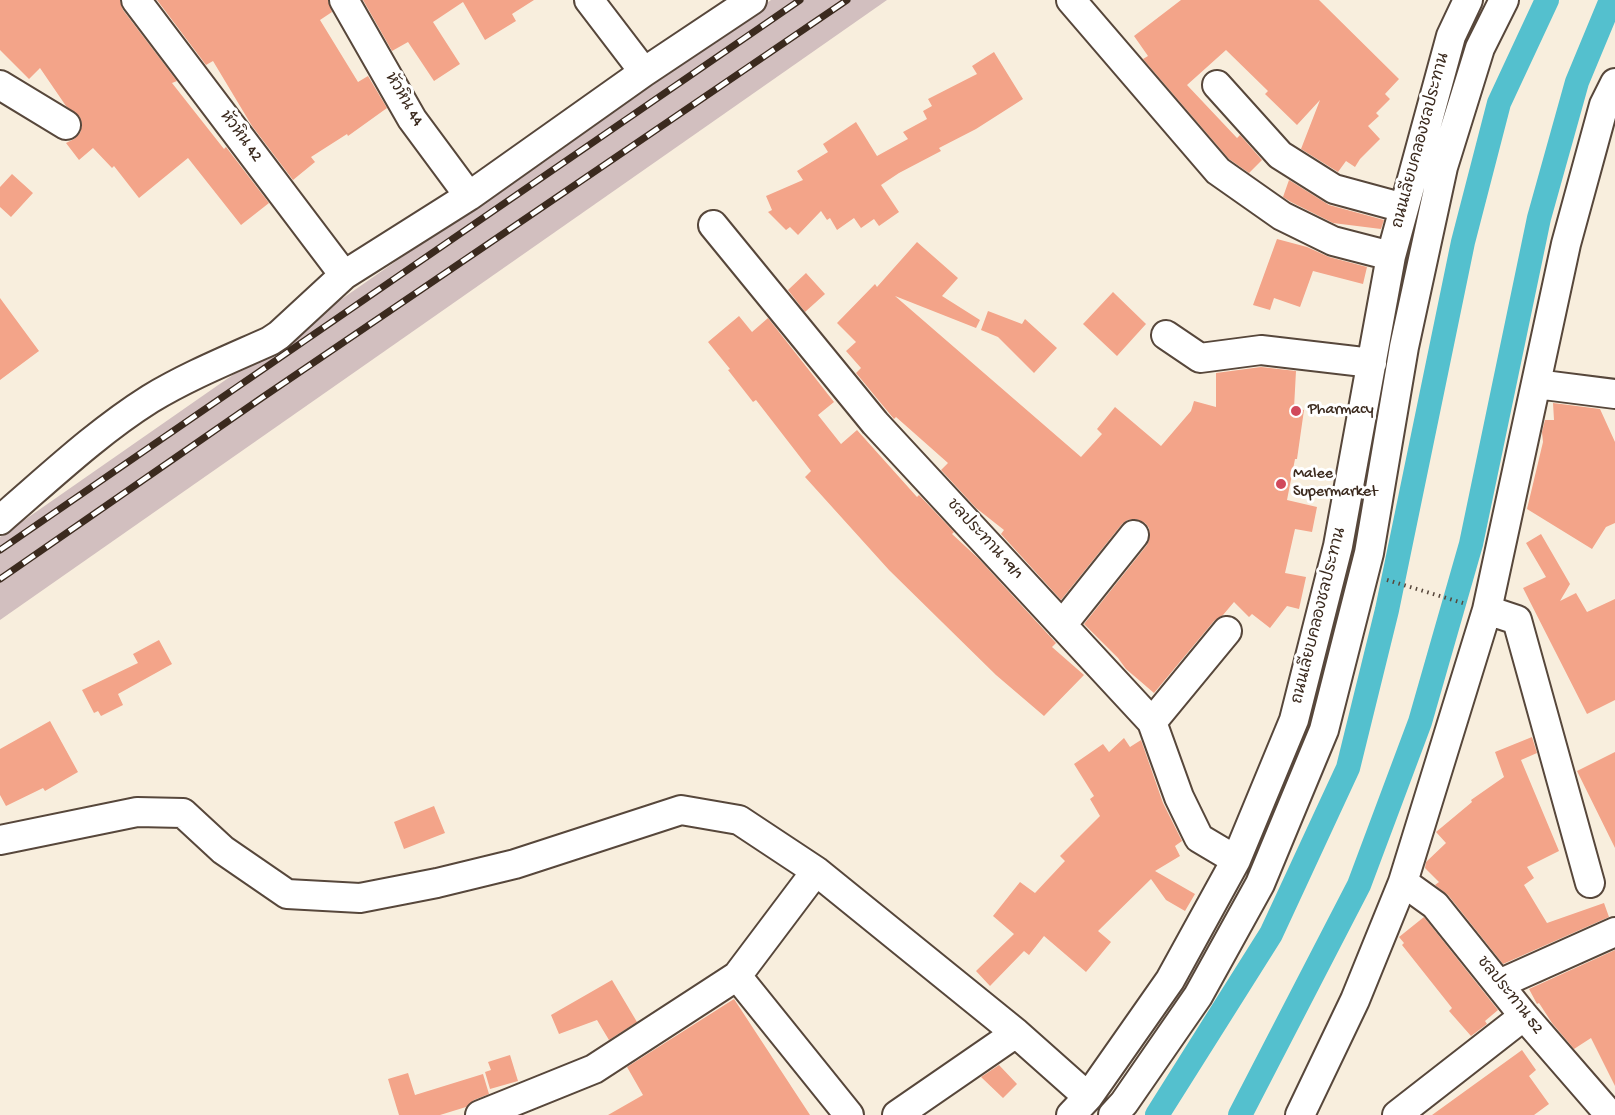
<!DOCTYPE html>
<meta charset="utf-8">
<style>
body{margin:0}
canvas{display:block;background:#f8eedd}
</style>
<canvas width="1615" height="1115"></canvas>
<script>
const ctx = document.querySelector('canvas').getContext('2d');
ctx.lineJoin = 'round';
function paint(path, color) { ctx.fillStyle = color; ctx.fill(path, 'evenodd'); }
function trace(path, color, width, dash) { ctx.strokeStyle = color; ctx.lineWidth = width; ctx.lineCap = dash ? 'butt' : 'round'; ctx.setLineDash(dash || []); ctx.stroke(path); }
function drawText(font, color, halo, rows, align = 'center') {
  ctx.font = font + ' "Gochi Hand","Playpen Sans Thai",sans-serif'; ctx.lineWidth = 6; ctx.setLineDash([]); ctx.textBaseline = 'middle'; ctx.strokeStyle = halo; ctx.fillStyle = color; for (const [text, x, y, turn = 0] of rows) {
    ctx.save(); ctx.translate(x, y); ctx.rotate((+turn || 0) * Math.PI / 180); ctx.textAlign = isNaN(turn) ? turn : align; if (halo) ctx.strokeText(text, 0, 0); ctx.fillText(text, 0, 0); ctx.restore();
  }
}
paint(new Path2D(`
 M771,0H887L0,620V537Z`), '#d2bfbf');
trace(new Path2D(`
 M1157,1115L1271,934L1348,768L1387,610L1463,242L1499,103L1547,0
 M1240,1115L1359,885L1420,722L1471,544L1539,218L1577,82L1611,0`), '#54c0ce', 24);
paint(new Path2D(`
 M0,0H120L123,10L177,81L172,83L224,149L226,147L269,203L241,225L188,158L139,198L114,166L112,168L93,148L79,160L66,143L74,139L80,133L82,125L80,117L66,106L40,68L29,79L0,50Z
 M157,0H328L332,12L320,20L358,82L368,76L387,108L348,136L347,134L311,157L315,162L293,180L252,126L213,61L206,65Z
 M363,0H534L512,14L516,21L485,40L463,2L433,22L460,64L434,81L408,42L392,51Z
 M1181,0H1319L1399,79L1385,94L1390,99L1376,113L1379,116L1368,126L1380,139L1360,159L1355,167L1346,161L1338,172L1301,149L1320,100L1297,125L1265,94L1268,91L1226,50L1187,85L1237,138L1240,135L1262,160L1249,173L1229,159L1143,59L1148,56L1134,36Z
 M994,52L1023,99L976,129L939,148L941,151L899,173L881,185L899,212L879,226L874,219L861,228L854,218L837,230L830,218L827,220L821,211L798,235L790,227L786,230L768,212L772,210L766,196L803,180L797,171L828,152L823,144L856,122L877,156L908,139L903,132L927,119L923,111L932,106L928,99L977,74L972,66Z
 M12,174L33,193L11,217L0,207V187Z
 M1289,180L1329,205L1384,220L1381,229L1333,223L1291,202L1283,197Z
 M1277,239L1307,247L1329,257L1367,267L1363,284L1313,271L1300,307L1274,298L1270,310L1253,305Z
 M917,242L958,278L942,296L980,320L976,328L895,296L1081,457L1102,434L1097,429L1115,407L1161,446L1191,411L1194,401L1216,407V373L1261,367L1296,371L1294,408L1304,410L1297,459H1295L1287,500L1317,507L1312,532L1295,529L1285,573L1306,577L1299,609L1287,606L1270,628L1252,614L1249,617L1234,602L1223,615L1214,621L1154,693L1126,669L1118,658L1084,624L1147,545L1150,537L1149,528L1145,523L1136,519L1127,520L1122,524L1061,600L1001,534L1004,530L976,508L941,470L948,463L896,417L894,419L856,373L861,368L846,351L856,342L837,323L875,284L877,287Z
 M806,273L825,294L805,312L788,290Z
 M1113,292L1146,324L1117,356L1083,324Z
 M0,298L39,351L0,380Z
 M988,311L1022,324L1025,319L1057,348L1034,373L998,337L981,330Z
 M739,316L752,332L768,318L834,402L818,415L841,444L857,430L917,497L919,495L954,532L952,534L979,559L1056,643L1052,647L1084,675L1044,716L996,675L889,570L805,477L811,471L756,400L753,402L728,370L730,369L708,342Z
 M1553,403L1600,409L1615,442V523L1606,527L1592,549L1527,509L1543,442L1542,432L1545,420H1554Z
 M1541,534L1570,584L1560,601L1576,593L1587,612L1615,599V700L1587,714L1523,588L1546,577L1526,543Z
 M159,640L172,664L118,694L123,705L101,716L98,711L94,713L82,690L138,663L133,654Z
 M50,721L78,772L45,791L43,788L6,806L0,795V749Z
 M1532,737L1537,753L1521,760L1559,851L1527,867L1534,878L1524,885L1547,923L1604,903L1609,917L1503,964L1448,895L1435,885L1439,882L1425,868L1426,862L1446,843L1436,832L1472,802L1471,800L1504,777L1495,752Z
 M1124,738L1130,747L1141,740L1163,803L1182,841L1175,846L1180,856L1155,871L1195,894L1185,911L1166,900L1151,879L1098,931L1111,942L1086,972L1044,936L1029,955L1024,951L990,986L976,971L1014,934L993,916L1020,882L1035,893L1065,861L1060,856L1100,816L1090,799L1094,796L1074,764L1103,744L1109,752Z
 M1615,752V848L1577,771Z
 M434,806L445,833L404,849L394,822Z
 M1424,917L1498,1010L1485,1021L1487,1024L1471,1036L1449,1011L1452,1008L1402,945L1404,943L1399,937Z
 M1615,950V1086L1591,1038L1574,1049L1552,1023L1539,1003L1537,1004L1529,989Z
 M612,980L637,1022L609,1040L597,1020L559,1034L551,1015Z
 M734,999L810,1115H608L643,1095L627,1067Z
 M1522,1050L1536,1070L1529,1076L1549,1104L1534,1115H1432Z
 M510,1055L518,1081L490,1089L485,1072L491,1070L488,1062Z
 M999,1065L1017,1084L1003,1098L981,1077Z
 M408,1073L415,1095L483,1074L489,1094L474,1100L466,1107L440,1115H399L388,1079Z`), '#f3a489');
const minor = new Path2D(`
 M136,0L344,275
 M344,0L412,119L469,196
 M589,0L644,72
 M1071,0L1218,171L1282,216L1333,241L1391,256
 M0,85L66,125
 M1217,85L1280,155L1334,189L1404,208
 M713,225L875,423L1152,722L1179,797L1199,838L1236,860
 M1166,335L1200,358L1261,350L1372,363
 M1536,384L1615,394
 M0,520C48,479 96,433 150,399C188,376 230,359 270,341L279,335L344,275L469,196L644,72L752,0
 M1487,610L1517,620L1590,883
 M1062,625L1134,535
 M1152,722L1227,631
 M0,840L137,812L183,813L223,850L287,894L360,898L437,883L515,864L681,810L739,820L816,871L1016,1033L1088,1097
 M1403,882L1435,905L1524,1016L1610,1115
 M737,976L849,1115
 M1499,984L1615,932
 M480,1115L594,1069L737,976L816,871
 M897,1115L1016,1033
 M1071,1115L1088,1097L1170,980L1236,860L1294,720L1338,546L1391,256L1451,36L1468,0
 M1113,1115L1124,1103L1198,996L1260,884L1324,730L1369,553L1404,347L1443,167L1480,48L1504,0
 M1300,1115L1355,1000L1403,882L1487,610L1566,244L1604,105L1615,83
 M1397,1115L1524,1016`);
trace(minor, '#57473b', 32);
trace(new Path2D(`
 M1387,580L1463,603`), '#57473b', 4, [1.5, 4.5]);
trace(minor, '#fff', 28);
const rail = new Path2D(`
 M0,550L800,0
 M0,579L263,397L847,0`);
trace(rail, '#3b2a1e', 7);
trace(rail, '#fff', 4.5, [14]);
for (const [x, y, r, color] of [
 [1296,411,6,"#d1495b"],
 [1281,484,6,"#d1495b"]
]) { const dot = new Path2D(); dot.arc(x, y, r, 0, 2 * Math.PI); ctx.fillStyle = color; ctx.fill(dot); trace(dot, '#fff', 2); }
drawText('16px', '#3b2a1e', '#fff', [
 ["หัวหิน 44",403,100,59],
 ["หัวหิน 42",240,137,53],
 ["ถนนเลียบคลองชลประทาน",1422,141,-75],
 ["ชลประทาน 19/1",984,540,47],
 ["ถนนเลียบคลองชลประทาน",1320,616,-76],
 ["ชลประทาน 52",1509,996,51]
]);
drawText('16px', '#3b2a1e', '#fff', [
 ["Pharmacy",1308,411],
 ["Malee",1293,475],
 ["Supermarket",1293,493]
], 'left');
</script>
